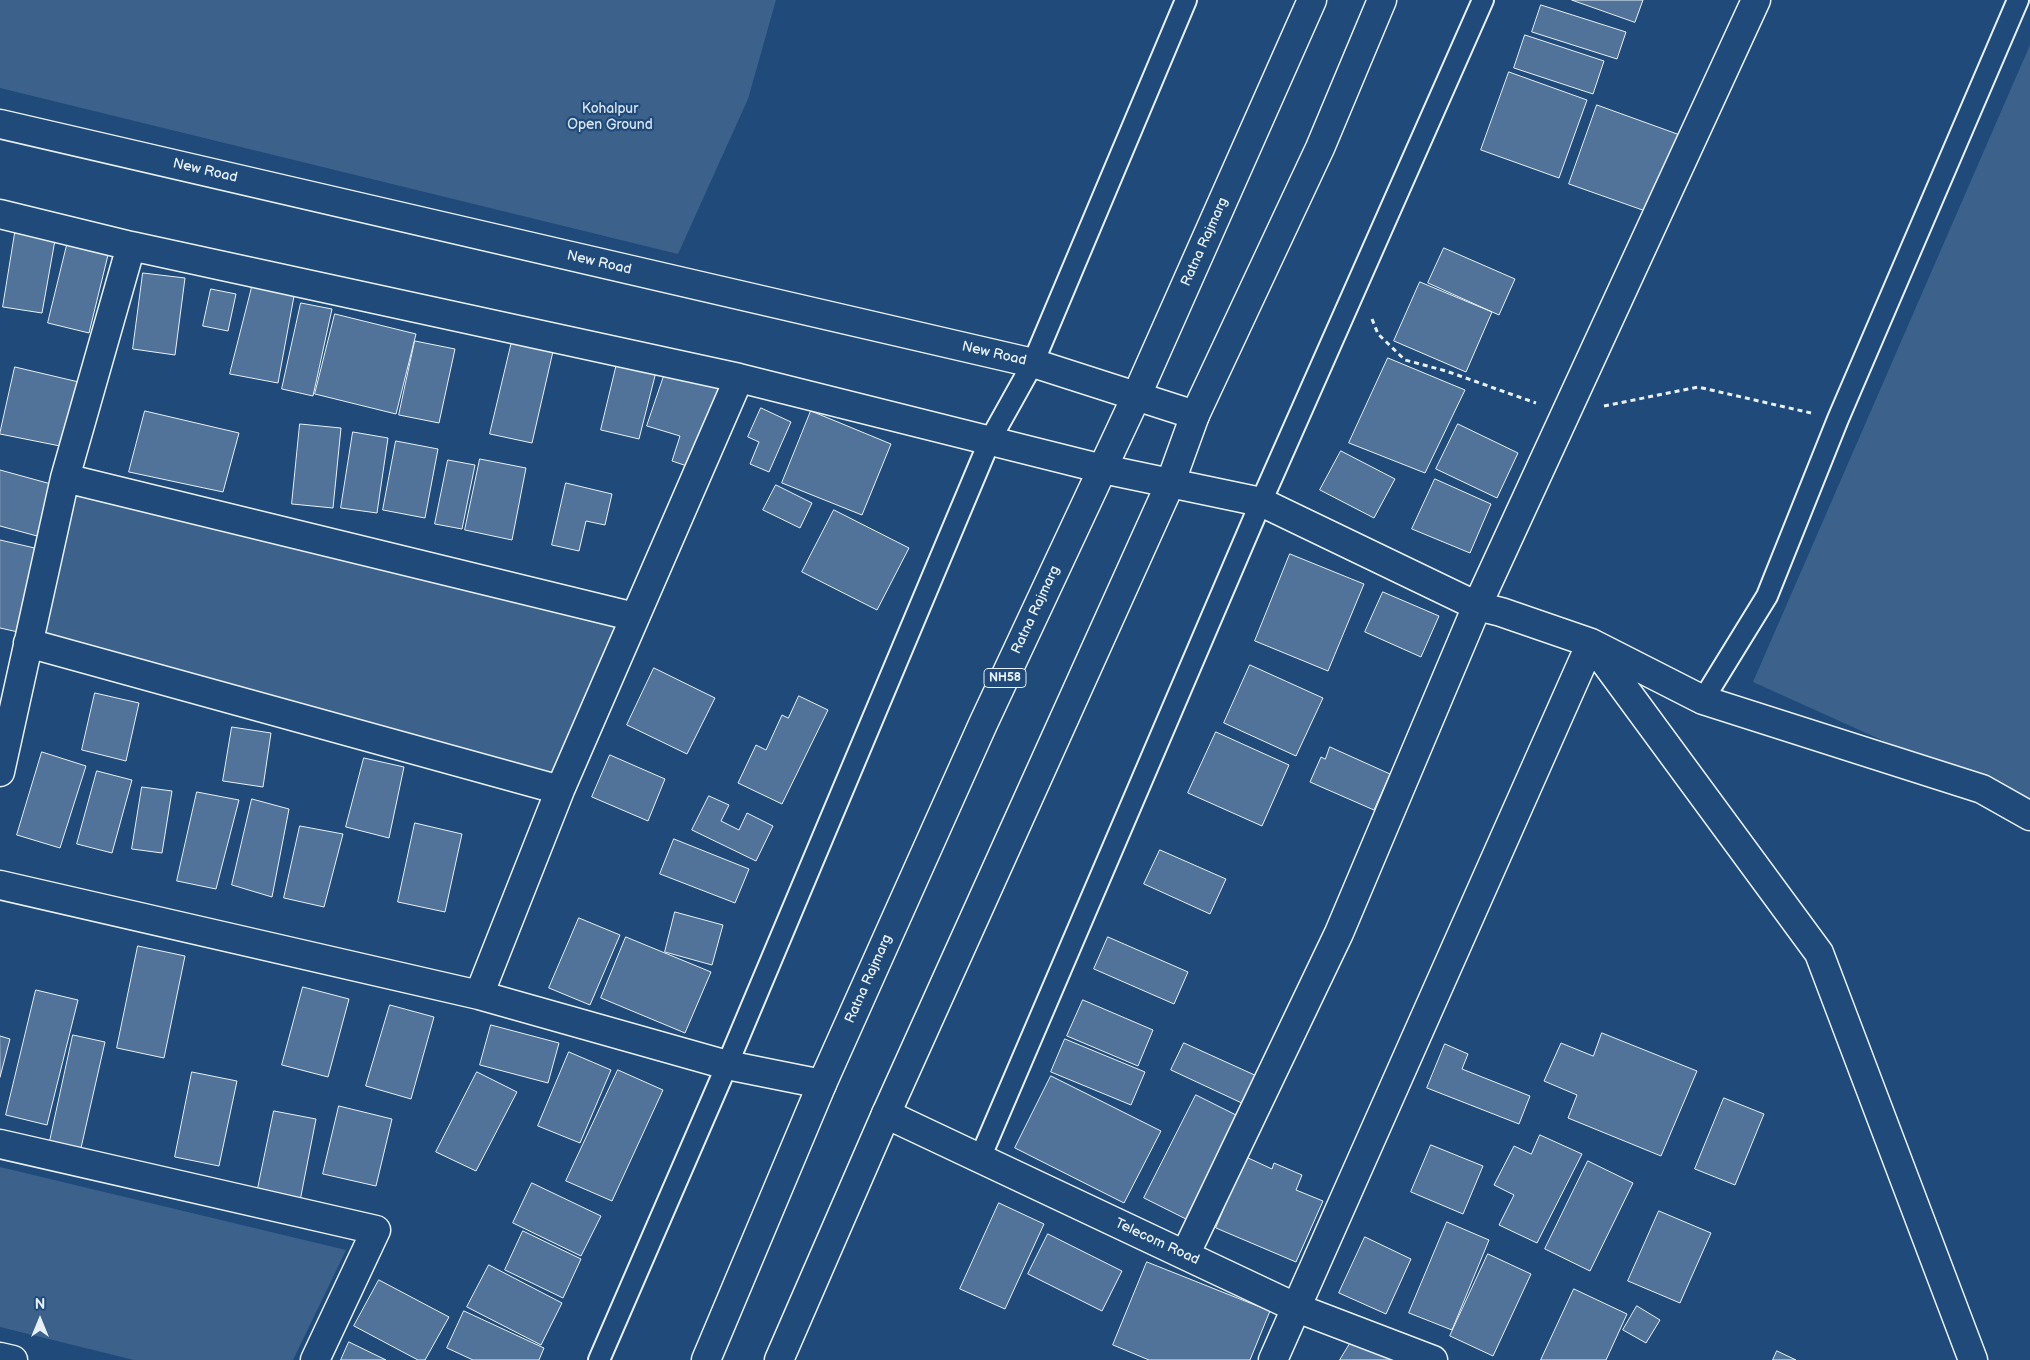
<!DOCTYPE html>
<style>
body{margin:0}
#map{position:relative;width:2030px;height:1360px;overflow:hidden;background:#1f4a7a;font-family:"Balsamiq Sans",sans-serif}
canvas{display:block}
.north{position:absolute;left:15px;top:1295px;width:50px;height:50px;-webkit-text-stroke:4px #1f4a7a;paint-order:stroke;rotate:0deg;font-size:14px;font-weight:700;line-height:20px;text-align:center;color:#e8f1f8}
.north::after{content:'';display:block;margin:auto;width:18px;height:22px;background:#e8f1f8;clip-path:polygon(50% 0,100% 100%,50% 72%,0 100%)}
</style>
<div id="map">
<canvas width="2030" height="1360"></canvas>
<div class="north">N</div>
</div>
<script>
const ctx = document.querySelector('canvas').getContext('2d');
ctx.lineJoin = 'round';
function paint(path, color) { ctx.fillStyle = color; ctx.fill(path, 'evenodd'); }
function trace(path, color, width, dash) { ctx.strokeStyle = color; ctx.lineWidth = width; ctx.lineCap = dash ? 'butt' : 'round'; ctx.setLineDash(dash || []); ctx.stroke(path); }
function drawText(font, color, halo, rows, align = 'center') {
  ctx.font = font + ' "Balsamiq Sans",sans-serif'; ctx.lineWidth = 4.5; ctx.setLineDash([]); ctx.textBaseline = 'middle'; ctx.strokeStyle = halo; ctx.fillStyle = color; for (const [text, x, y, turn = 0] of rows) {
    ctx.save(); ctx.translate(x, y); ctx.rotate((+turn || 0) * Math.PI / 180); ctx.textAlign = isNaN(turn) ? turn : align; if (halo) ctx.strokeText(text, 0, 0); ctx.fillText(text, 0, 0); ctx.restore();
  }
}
paint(new Path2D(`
 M0,0H776L748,99L678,254L0,88Z
 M2030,45V807L1753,682Z
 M65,478L635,617L560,790L28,643Z
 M0,1167L346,1250L293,1360H134L0,1327Z`), '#3c628c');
const building = new Path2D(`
 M1572,0H1643L1635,22Z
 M1541,5L1626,32L1617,59L1532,32Z
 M1525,35L1604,61L1593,94L1514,68Z
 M1509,72L1587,100L1559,178L1481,150Z
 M1597,105L1680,135L1651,213L1569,184Z
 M15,233L55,240L42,313L3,307Z
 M67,245L108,255L89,333L48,323Z
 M1444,248L1515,279L1499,315L1428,283Z
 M143,273L185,278L175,355L133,349Z
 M1420,282L1492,312L1466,372L1394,341Z
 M252,287L294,296L278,383L230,374Z
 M211,289L236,294L228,331L203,326Z
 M301,303L332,309L313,396L282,389Z
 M335,314L416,334L396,414L315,394Z
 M513,337L554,347L532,443L490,434Z
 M415,341L455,349L439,423L399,415Z
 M619,355L658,364L639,439L601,430Z
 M1388,358L1465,390L1425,473L1349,443Z
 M15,367L83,383L70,448L0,434Z
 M666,370L723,388L696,469L672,461L680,436L647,426Z
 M761,408L791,422L769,472L750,464L759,442L748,437Z
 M145,411L239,433L223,492L129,472Z
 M811,411L891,444L862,515L782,483Z
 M300,424L341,428L333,508L292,504Z
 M1458,424L1518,453L1497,498L1436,469Z
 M353,432L388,438L377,513L341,508Z
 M396,441L438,449L425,518L383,510Z
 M1341,451L1395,479L1374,518L1320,490Z
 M480,459L526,468L512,540L465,530Z
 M448,460L475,465L462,529L435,524Z
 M0,470L51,484L37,536L0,526Z
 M1435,479L1491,504L1470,553L1412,529Z
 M566,483L612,494L605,525L586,521L579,551L552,545Z
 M776,485L812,503L800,528L763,510Z
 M834,510L909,548L877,610L802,572Z
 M0,540L39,549L18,632L0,628Z
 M1290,554L1364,584L1328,671L1255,641Z
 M1383,592L1439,616L1421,657L1365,632Z
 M1250,665L1323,698L1296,756L1224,723Z
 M654,668L715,698L687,754L627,725Z
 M95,693L139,703L126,761L82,750Z
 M799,696L828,710L782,804L738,783L756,745L766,750L782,715L788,718Z
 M232,727L271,733L263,787L223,781Z
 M1216,732L1289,765L1262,826L1188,793Z
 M1330,747L1390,774L1374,810L1310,782L1321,757L1325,759Z
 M42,752L86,766L60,848L17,835Z
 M610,755L665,779L648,821L592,797Z
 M364,758L404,767L389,838L346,827Z
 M97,771L132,780L112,853L77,844Z
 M142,787L172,791L162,853L132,849Z
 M197,792L239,800L216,889L177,881Z
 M709,796L729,805L721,821L739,830L747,813L773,826L756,861L692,830Z
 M252,799L289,809L272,897L232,885Z
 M415,823L462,834L445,912L398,902Z
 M300,826L343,834L324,907L284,898Z
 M674,839L749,869L735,903L660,874Z
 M1160,850L1226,879L1210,914L1144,884Z
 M675,912L723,925L712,965L665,952Z
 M579,918L620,935L590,1005L549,988Z
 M626,937L711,972L685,1033L601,998Z
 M1108,937L1188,972L1174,1004L1094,969Z
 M138,946L185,956L164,1058L117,1048Z
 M303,987L349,999L328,1077L282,1065Z
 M36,990L78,1000L47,1125L6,1115Z
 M1083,1000L1153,1030L1138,1066L1067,1036Z
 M390,1005L434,1017L411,1099L366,1086Z
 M491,1025L559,1043L548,1083L480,1065Z
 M1602,1033L1697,1071L1661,1156L1568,1118L1577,1095L1544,1081L1561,1043L1593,1056Z
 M73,1035L105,1042L81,1148L50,1141Z
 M0,1036L10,1039L0,1077Z
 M1065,1039L1145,1072L1131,1105L1051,1072Z
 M1184,1043L1259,1077L1246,1105L1171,1070Z
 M1445,1044L1468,1054L1462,1069L1530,1096L1519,1124L1427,1088Z
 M569,1052L611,1070L580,1143L538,1126Z
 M618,1070L663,1090L612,1201L566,1181Z
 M192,1072L237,1081L219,1166L175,1157Z
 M477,1072L517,1092L476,1171L436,1152Z
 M1051,1076L1161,1131L1124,1203L1015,1148Z
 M1196,1095L1240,1117L1188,1220L1144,1198Z
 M1724,1098L1764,1114L1735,1185L1695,1169Z
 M339,1106L392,1119L376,1186L323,1174Z
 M274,1111L316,1119L300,1201L257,1193Z
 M1540,1135L1582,1154L1537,1243L1499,1225L1514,1195L1494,1185L1514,1146L1531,1154Z
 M1431,1145L1483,1166L1463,1214L1411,1192Z
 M1246,1157L1272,1169L1274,1163L1302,1175L1296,1190L1323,1201L1296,1262L1216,1228Z
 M1588,1161L1633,1183L1590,1271L1545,1249Z
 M532,1183L601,1216L581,1256L513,1223Z
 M999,1203L1044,1224L1005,1309L960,1289Z
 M1659,1211L1711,1233L1680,1303L1628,1281Z
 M1447,1222L1489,1240L1452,1330L1409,1313Z
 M523,1231L581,1259L563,1298L505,1270Z
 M1048,1234L1122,1271L1102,1311L1028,1274Z
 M1365,1237L1411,1259L1386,1314L1339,1293Z
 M1488,1254L1531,1274L1493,1356L1450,1336Z
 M1147,1262L1270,1311L1250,1360H1149L1113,1345Z
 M489,1265L562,1303L541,1345L467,1307Z
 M379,1280L449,1317L425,1360H418L354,1326Z
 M1574,1289L1627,1314L1606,1360H1541Z
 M1637,1306L1660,1320L1646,1343L1623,1330Z
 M464,1311L544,1348L539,1360H473L447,1348Z
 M1354,1337L1394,1360H1340Z
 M349,1342L386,1360H341Z
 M1777,1351L1796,1360H1773Z`);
paint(building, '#517399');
trace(building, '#e8f1f8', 1);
const service = new Path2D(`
 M1703,700L1767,596L1838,419L2018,0
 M980,1158L1261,502L1483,0
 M599,1360L727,1065L990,440L1033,363L1186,0`);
const minor = new Path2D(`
 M0,124L1033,363L1195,415
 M0,214L131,246L739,378L1103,469L1261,502L1477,606L1501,612L1591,643L1703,700L1982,789L2030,816
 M65,478L635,617
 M28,643L560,790
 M0,772L65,478L131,246
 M0,885L479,995L727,1065L822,1084
 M479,995L560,790L739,378
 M886,1114L1297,1308L1433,1360
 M0,1144L376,1230L315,1360
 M1185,1255L1339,933L1477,606L1756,0
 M0,1357L13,1360
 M1273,1360L1591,643L1819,953L1973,1360`);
const trunk = new Path2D(`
 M706,1360L822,1084L983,724L1136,397L1312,0
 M779,1360L886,1114L1170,484L1195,415L1320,148L1382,0`);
trace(service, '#e8f1f8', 24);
trace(minor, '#e8f1f8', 31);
trace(trunk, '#e8f1f8', 31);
trace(new Path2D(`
 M1372,319L1378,334L1405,360L1446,371L1536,403
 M1604,406L1698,387L1811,413`), '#e8f1f8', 3, [5, 4]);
trace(service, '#1f4a7a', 20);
trace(minor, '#1f4a7a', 28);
trace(trunk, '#1f4a7a', 28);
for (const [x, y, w] of [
 [1005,678,42]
]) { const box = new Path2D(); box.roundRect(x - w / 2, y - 9.5, w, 19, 4); ctx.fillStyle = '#1f4a7a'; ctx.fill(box); trace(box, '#e8f1f8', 1); }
drawText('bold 12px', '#e8f1f8', null, [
 ["NH58",1005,678]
]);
drawText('14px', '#d7e3ed', '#1f4a7a', [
 ["Kohalpur",610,109],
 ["Open Ground",610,125]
]);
drawText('14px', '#e8f1f8', '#1f4a7a', [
 ["New Road",205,171,13],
 ["Ratna Rajmarg",1205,242,-66],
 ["New Road",599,263,13],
 ["New Road",994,354,13],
 ["Ratna Rajmarg",1036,610,-65],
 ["Ratna Rajmarg",869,979,-66],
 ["Telecom Road",1157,1242,25]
]);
</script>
